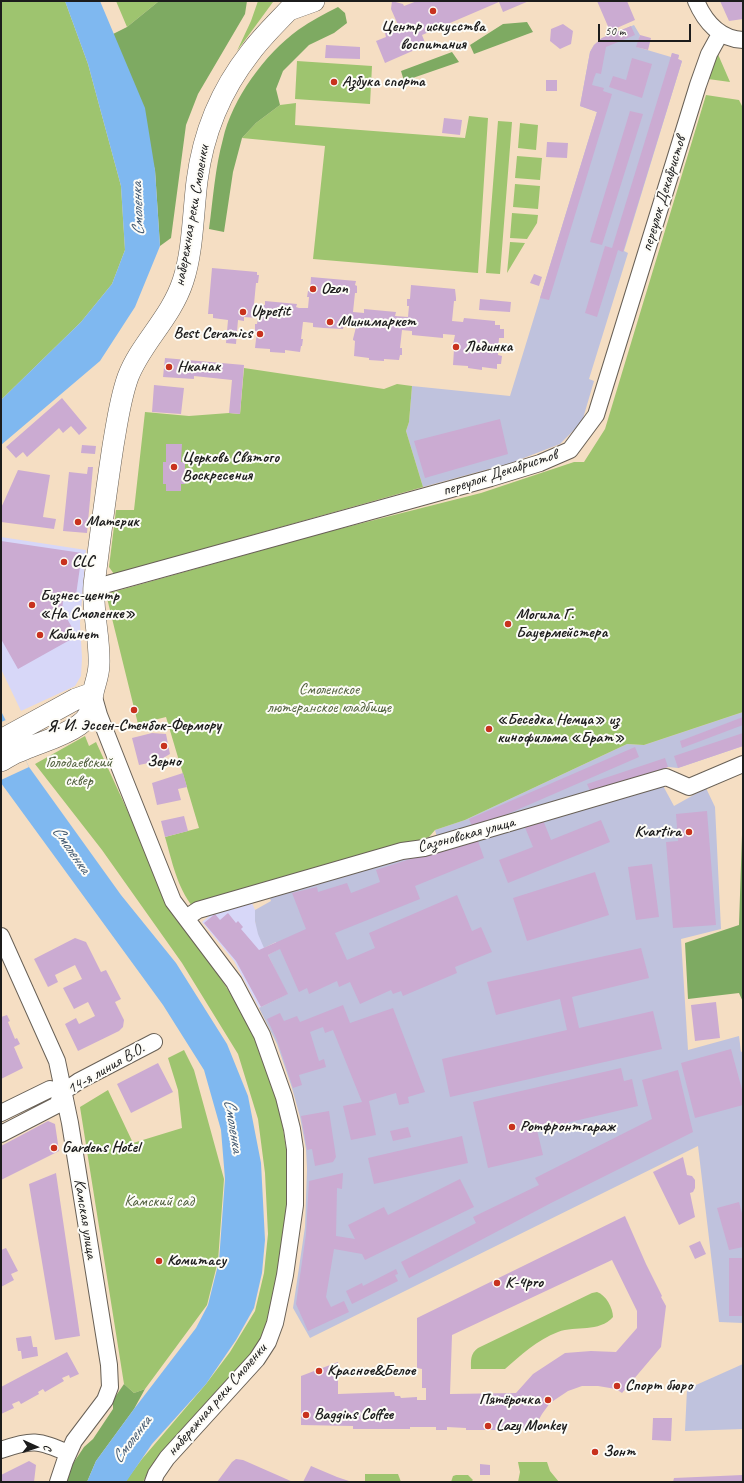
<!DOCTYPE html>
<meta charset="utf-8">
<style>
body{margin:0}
#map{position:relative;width:744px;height:1483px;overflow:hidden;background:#f5dec3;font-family:Caveat,sans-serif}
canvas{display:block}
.frame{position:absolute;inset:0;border:2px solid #1c1c1c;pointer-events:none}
.north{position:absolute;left:16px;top:1427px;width:40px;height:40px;-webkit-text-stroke:3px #fdfcf7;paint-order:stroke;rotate:93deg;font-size:11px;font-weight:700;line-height:16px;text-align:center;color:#1c1c1c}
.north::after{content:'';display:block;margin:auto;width:14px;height:18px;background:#1c1c1c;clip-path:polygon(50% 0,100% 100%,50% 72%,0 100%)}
.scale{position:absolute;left:598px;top:24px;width:93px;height:18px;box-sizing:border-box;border:2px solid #1c1c1c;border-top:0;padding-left:5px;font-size:12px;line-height:14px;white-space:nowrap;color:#1c1c1c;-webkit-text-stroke:3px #fdfcf7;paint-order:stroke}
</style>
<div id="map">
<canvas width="744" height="1483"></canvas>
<div class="frame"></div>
<div class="north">С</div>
<div class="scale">50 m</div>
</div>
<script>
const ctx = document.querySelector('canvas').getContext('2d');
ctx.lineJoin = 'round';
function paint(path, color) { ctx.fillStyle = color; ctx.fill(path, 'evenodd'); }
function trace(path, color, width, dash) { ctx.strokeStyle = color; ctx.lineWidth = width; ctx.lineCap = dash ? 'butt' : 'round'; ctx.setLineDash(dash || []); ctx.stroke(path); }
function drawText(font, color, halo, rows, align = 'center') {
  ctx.font = font + ' Caveat,sans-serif'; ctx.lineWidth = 4; ctx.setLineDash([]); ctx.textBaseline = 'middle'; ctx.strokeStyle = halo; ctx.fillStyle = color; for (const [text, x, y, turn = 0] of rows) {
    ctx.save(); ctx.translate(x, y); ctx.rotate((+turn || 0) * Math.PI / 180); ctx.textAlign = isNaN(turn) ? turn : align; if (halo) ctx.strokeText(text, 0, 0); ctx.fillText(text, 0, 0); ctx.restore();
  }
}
paint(new Path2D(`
 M1,537L86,550L80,623L82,658L81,676L75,686L21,711L1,669Z
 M252,903L255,910V921L265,948L276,942L280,949L268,955L288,994L259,1008L234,961L202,922L214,912Z`), '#d7d7f8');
paint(new Path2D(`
 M634,25L640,35L637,47L671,57L672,53L679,55L678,59L682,61L624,251L628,253L589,379L594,381L582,422L560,444L511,463L423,487L406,431L409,422L412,386L510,396L597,112L580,106L590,52L594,45L602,38Z
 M743,712V746L678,768L668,767L591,793L438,841L435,830L465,820L627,744L644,745Z
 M661,782L674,806L706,788L715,807L721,929L681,939L688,1050L739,1036L741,1052L743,1051V1323L719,1322L698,1146L310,1338L293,1308L305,1227L307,1169L306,1149L300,1117L292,1088L277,1044L259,1008L287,994L268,955L279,949L276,942L264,948L258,934L255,921V910L271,901L268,893L402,856L404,859L459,842Z
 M743,1361V1429L685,1431L687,1389L743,1364Z`), '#bfc2dd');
paint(new Path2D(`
 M1,1H65L88,64L121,186L125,250L112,284L81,322L1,400Z
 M116,1H159L127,27Z
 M258,1H271L273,2L237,51L251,21Z
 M717,52L730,82L708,79Z
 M297,61L372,66L370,104L295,99Z
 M706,95L739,100L743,108V712L644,745L627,744L465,820L435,830L429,837L193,907C177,887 172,861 165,837L199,828L166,717L138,724L106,594L323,533L481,493L574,462H584L605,429Z
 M296,103L295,125L465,138L469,116L488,118L478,273L313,259L325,146L242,138L256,123L280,105Z
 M498,121L512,122L500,274L486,273Z
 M520,123L538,125L536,150L518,148Z
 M517,156L542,158L540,180L515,178Z
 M515,184L540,186L538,209L513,207Z
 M512,213L538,215L537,223L527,239L510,238Z
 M510,242L525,243L507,273Z
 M244,368L384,389L397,384L412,386L409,422L406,431L423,487L114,574L109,567L116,510H134L145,412L189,416L229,413L240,414Z
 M85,736L89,746L96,742L151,862L160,890L174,917L207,957L241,1010L257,1043L279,1104L288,1160V1190L283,1242L268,1322L261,1338L251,1354L149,1470L143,1482H125L142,1459L206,1384L230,1352L255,1311L264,1273L268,1234L265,1173L258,1119L238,1054L182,963L102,850L35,764Z
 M184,1050L194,1070L224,1179L218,1261L207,1305L145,1389L134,1393L124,1384L80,1107L108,1090L133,1143L182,1128L178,1090L168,1058Z
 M597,1292C606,1295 613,1308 613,1317C599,1333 576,1325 558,1332C537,1340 521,1355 505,1369H471C471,1360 470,1354 478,1348L592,1293Z
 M518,1462H547L550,1471L559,1482H518L520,1472Z
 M365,1474H398L401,1482H365Z
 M456,1475H468L473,1480L471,1482H451L453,1476Z`), '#9ec46f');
paint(new Path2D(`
 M159,1H247L245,14L198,94L186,125L171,238L160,246L155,170L113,34L127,27Z
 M338,7L345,13L347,23L334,33L309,45L283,71L276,89L280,105L256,123L242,138L233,172L224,232L209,229C213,199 215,168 223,139C232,99 265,54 298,30C311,21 324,14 338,7Z
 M527,22L533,32L474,54L470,45L503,24Z
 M452,52L459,62L404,81L401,71Z
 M742,835H743V1002L739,993L688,999L685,943L739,925Z
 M124,1384L134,1393L145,1389L134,1409L96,1461L87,1482H66L70,1468L84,1447L93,1439L113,1409V1400Z`), '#7eaa62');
paint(new Path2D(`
 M65,1H100L145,108L155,170L160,246L135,307L100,361L1,445V400L81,322L112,284L125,250L121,186L88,64Z
 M1,711L29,767L121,895L176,963L227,1044L248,1096L261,1163L265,1240L262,1273L254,1308L236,1340L206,1384L152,1444L126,1482H87L96,1461L134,1409L196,1328L208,1305L219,1261L225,1179L221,1130L204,1070L163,1005L1,783Z`), '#7fb8f0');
paint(new Path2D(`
 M6,720L29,767L1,780V722Z`), '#f5dec3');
paint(new Path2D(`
 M392,1L403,4L404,6L417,1H529L503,12L499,2L422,35L426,45L385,63L376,41L386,37L385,33L399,27L391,9Z
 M597,1H627L635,20L610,31Z
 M720,1H743V19L729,21Z
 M563,24L573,31L571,44L560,49L550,41L551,29Z
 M631,26L635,35L606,47L601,74L596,73L594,78L592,85L604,88L603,91L612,94L549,300L540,298L597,112L580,106L590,52L594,45L602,38Z
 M640,35L651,38L648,50L636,47Z
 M326,45L360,47V59L325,58Z
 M672,53L679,55L678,59L682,61L623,252L618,250L597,317L585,313L605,246L612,248Z
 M632,58L652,64L642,98L609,87L613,76L626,80Z
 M546,80H557V91H546Z
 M630,111L643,114L602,245L590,242Z
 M444,118L462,120L460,135L442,133Z
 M547,142L568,143L567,158L546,157Z
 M212,268L257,272V275H259L258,283H256L254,304L265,305V301L297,304L296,307L299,308H308L309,297H307L308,291H310L311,277L356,281L355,285L357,286V293H355L353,312L364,313V309L396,312L395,316L408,317L409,306H407V299H410L411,285L455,289L456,298V301H454L452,321L463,322L464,318L495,321V325H500V329H504V338H499L498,353V355L502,356L501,364H497V369L482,367V370L468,368V366L453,365L454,349H452L455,335L443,334V338L412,335V331L402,330L400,348H402V355H400L399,360L384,359V361L369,360V358L354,356L355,341L353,340V339L356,327L344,325L343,329L324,328L313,327V323L305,322H303L301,339H303L302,346H301L300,352L285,350V353L270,352V349L255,348L257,331H255V324H257L258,318L244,317V321L238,320L236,344L226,343L228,320L213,318V314H208Z
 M534,274L542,277L539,286L530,283Z
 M480,299L511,302L510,312L479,310Z
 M165,358L244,365L240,414L229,413L232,380L194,376V379L163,377Z
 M154,385L184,388L181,414L152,412Z
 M62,398L87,428L79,435L71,426L63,433L59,428L27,457L23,452L16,458L6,447Z
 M500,419L508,454L425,478L414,441Z
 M166,444H182L181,462H185V484H181V491H166V484H163V462H166Z
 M82,445L96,446L95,454L81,453Z
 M88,467H93L87,533L63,531L69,472L87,474Z
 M18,470L50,475L43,517L56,519L54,529L1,522V508Z
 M1,541L82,553L76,595L64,593L62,610L77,636L18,669L1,639Z
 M743,717V725L682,748L680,741Z
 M152,733L166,734L170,754L158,761L139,765L132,738Z
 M743,733V746L678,768L674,756Z
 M635,747L639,757L473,829L469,819Z
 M665,758L668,767L591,793L587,784Z
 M183,773L187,787L178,789L181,800L157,805L152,783Z
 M707,811L716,925L673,928L666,842L678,841L676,814Z
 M184,816L188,831L165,837L161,821Z
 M543,820L551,840L601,820L610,842L508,883L499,860L533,847L524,825Z
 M478,841L484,858L415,886L420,899L335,933L347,960L375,948L369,933L457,895L472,931L481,927L492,952L455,967L457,973L403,996L401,991L393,994L391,990L360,1004L350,982L339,987L337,981L309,994L307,988L299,992L280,949L268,955L288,994L261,1007L236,961L204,923L215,914L220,920L228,913L236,923L238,921L243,927L241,929L259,950L306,929L292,893L317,887L318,892L347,883L351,893L380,882L376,870L460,843Z
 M652,864L659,917L636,920L628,867Z
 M595,872L609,915L527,941L513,898Z
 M75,938L86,942L101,972L106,970L121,999L115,1002L124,1020L123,1027L119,1031L78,1051L65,1024L76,1018L79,1024L95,1016L88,1002L74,1009L63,988L82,979L75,965L55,975L58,982L48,987L34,959Z
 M641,948L649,978L572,997L579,1028L653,1011L662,1049L450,1097L442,1059L567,1030L560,999L496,1015L487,982Z
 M716,1002L720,1038L695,1041L691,1005Z
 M343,1005L350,1023L393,1008L425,1092L408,1097L409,1103L399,1105L396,1093L369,1101L376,1135L351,1140L343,1106L362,1102L333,1030L325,1033L323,1027L310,1032L319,1061L324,1059L326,1067L299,1075L302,1085L293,1088L277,1040L267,1019L280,1013L284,1021L297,1016L300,1022Z
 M7,1015L10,1021L8,1022L15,1039L17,1038L20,1044L14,1047L23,1068L1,1079V1017Z
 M731,1049L743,1093V1105L695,1118L681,1063Z
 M158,1063L173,1092L131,1113L117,1084Z
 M621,1068L624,1081L632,1079L638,1106L537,1130L543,1155L488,1168L473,1102Z
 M678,1070L693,1132L551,1203L409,1278L401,1262L476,1223L473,1217L539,1185L535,1178L652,1119L642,1080Z
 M329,1111L336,1157L333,1162L315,1166L312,1149L307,1150L301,1116Z
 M48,1121L55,1124L59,1151L1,1180V1146Z
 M408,1127L411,1137L393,1141L390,1131Z
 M462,1136L468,1163L374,1184L368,1158Z
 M683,1157L687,1175L692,1176L695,1180V1188L693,1192L690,1193L695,1217L679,1225L653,1172Z
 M56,1173L80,1336L55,1340L29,1184Z
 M343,1173L342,1189L337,1188L336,1236L355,1239L348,1225L384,1207L388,1215L460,1179L474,1207L365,1260L362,1254L334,1249L326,1297L331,1307L344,1301L349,1312L308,1331L296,1304L306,1234L309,1181Z
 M739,1202L743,1217V1247L729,1250L717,1208Z
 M625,1216L646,1264L662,1296L661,1297L666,1306L661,1347L622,1393L616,1389L598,1386H582L568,1391L550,1403L542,1414L533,1430H466V1428L447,1427V1430H436V1427H410V1429H353V1426L301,1425V1376L338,1362V1394L394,1392L395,1396H400L401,1398L417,1397V1400H426V1388H422V1369L417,1368V1318ZM612,1260L637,1311V1328L616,1352L591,1351L565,1353L533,1374L516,1393L450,1394L452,1335Z
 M700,1241L706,1254L695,1259L689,1246Z
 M6,1248L18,1271L11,1274L14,1280L1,1287V1250Z
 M729,1258H743V1316H729Z
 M396,1269L398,1274L395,1275L398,1281L352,1304L346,1291L362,1283L363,1286Z
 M31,1336L33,1347H37L38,1356L22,1359L21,1351H18L16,1338Z
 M67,1352L79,1374L70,1378L69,1375L62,1378L64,1381L45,1392L43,1389L38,1392L39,1394L21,1404L19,1401L12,1404L14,1408L1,1414V1387Z
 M653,1418H672L671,1441L652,1440Z
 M236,1459L243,1460L293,1482H217L232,1462Z
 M29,1461L36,1465L34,1482H1V1475Z
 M480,1464L490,1465V1475H480Z
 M311,1466L337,1477L352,1482H303Z
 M743,1475V1482H673L674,1478Z`), '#cbabd2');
const minor = new Path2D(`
 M696,1C705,22 720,39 743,40
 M94,585H104L491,478L540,463L570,450L596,415L698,85L709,54L720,34
 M93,694L99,715L125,781L173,901L234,982L262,1035L284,1097L292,1129L295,1149V1205L285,1275L275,1323L268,1342L257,1359L167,1458L156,1474L153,1482
 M186,918L198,910L402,851L424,848L666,777L689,787L743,764
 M1,936L57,1061L70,1123L109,1365L110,1387L105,1400L74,1441L65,1461L58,1482
 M1,1113L50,1089L63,1092
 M1,1134L57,1105L63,1092L79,1081L154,1042
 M1,1450C32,1439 38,1440 68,1453`);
const major = new Path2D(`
 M289,10L314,1
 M1,740L76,699L93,693
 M1,761C8,757 15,752 23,750C41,742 62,737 79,725C93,715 90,707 93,693C95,683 99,675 99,664C100,637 92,612 94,585C100,538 106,492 113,446C117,423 120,399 128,377C141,343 171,318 183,281C193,251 193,213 197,181C203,134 221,90 250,53C264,34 281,19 297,1`);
trace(minor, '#686056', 18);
trace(major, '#686056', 22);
trace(minor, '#fff', 16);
trace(major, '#fff', 21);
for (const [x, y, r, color] of [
 [433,11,4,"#c8321e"],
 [334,82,4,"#c8321e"],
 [313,289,4,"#c8321e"],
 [243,312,4,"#c8321e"],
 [330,322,4,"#c8321e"],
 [260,334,4,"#c8321e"],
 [456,347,4,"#c8321e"],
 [169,367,4,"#c8321e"],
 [174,467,4,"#c8321e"],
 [78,522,4,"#c8321e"],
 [64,562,4,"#c8321e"],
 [32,605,4,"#c8321e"],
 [508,624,4,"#c8321e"],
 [40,635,4,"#c8321e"],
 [134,710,4,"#c8321e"],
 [489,729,4,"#c8321e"],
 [164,746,4,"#c8321e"],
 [689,832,4,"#c8321e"],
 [512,1127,4,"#c8321e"],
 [54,1148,4,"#c8321e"],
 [159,1261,4,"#c8321e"],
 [497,1283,4,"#c8321e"],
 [319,1371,4,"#c8321e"],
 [617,1386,4,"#c8321e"],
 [548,1400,4,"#c8321e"],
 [306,1415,4,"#c8321e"],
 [488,1426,4,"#c8321e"],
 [595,1452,4,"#c8321e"]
]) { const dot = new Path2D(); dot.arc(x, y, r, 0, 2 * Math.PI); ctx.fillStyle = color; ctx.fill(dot); trace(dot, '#fdfcf7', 1.5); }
drawText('bold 16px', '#1c1c1c', '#fdfcf7', [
 ["Центр искусства",433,27,"center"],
 ["воспитания",433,45,"center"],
 ["Азбука спорта",342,82],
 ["Ozon",321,289],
 ["Uppetit",251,312],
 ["Минимаркет",338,322],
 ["Best Ceramics",252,334,"right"],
 ["Льдинка",464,347],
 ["Нканак",177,367],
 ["Церковь Святого",182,458],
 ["Воскресения",182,476],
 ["Материк",86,522],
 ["CLC",72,562],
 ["Бизнес-центр",40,596],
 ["«На Смоленке»",40,614],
 ["Могила Г.",516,615],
 ["Бауермейстера",516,633],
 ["Кабинет",48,635],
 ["«Беседка Немца» из",497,720],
 ["кинофильма «Брат»",497,738],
 ["Я. И. Эссен-Стенбок-Фермору",134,726,"center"],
 ["Зерно",164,762,"center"],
 ["Kvartira",681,832,"right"],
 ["Ротфронтгараж",520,1127],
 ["Gardens Hotel",62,1148],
 ["Комитасу",167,1261],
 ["K-4pro",505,1283],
 ["Красное&Белое",327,1371],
 ["Спорт бюро",625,1386],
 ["Пятёрочка",540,1400,"right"],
 ["Baggins Coffee",314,1415],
 ["Lazy Monkey",496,1426],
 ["Зонт",603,1452]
], 'left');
drawText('16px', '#1c1c1c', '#fdfcf7', [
 ["переулок Декабристов",664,194,-73],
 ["набережная реки Смоленки",192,216,-80],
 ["переулок Декабристов",500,473,-18],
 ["Сазоновская улица",466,835,-15],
 ["14-я линия В.О.",106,1069,-30],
 ["Камская улица",85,1219,81],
 ["набережная реки Смоленки",217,1400,-49]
]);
drawText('16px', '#505f3d', '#fdfcf7', [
 ["Смоленское",329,690],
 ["лютеранское кладбище",329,708],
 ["Голодаевский",79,763],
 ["сквер",79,781],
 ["Камский сад",159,1202]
]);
drawText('italic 17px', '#445a71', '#fdfcf7', [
 ["Смоленка",138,209,-92],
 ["Смоленка",71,850,55],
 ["Смоленка",233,1126,81],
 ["Смоленка",132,1440,-53]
]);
</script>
